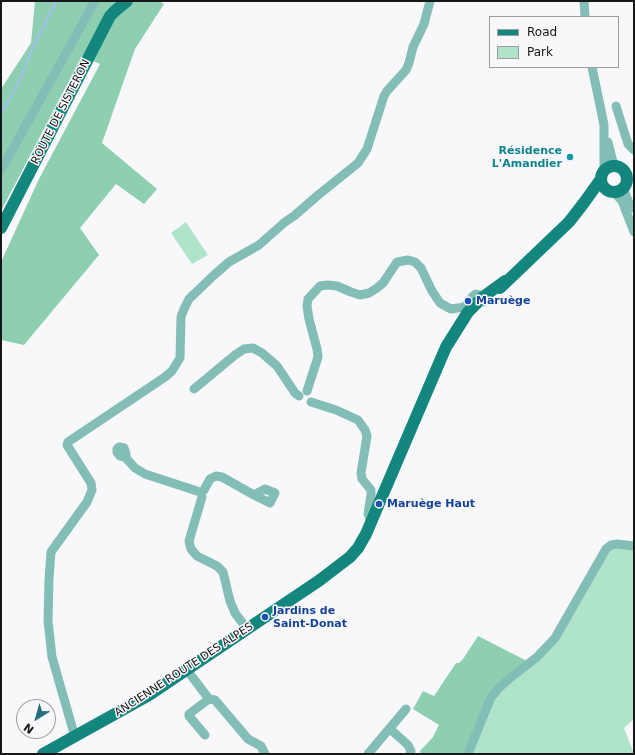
<!DOCTYPE html>
<html>
<head>
<meta charset="utf-8">
<style>
  body { margin:0 }
  #map { position:relative; width:635px; height:755px; overflow:hidden; background:#f8f8fb; font-family:"DejaVu Sans",sans-serif }
  canvas { display:block }
  .frame { position:absolute; inset:0; border:2px solid #171718; pointer-events:none }
  .legend { position:absolute; left:489px; top:16px; width:130px; height:52px; box-sizing:border-box; background:#f8f8fb; border:1px solid #9e9ea0; margin:0; padding:5px 7px; list-style:none; font-size:12px; color:#171718 }
  .legend li { display:flex; align-items:center; gap:8px; height:20px }
  .legend b { width:20px; border:1px solid #9e9ea0 }
  .north { position:absolute; left:16px; top:699px; width:40px; height:40px; box-sizing:border-box; background:#f8f8fb; border:1px solid #9e9ea0; border-radius:50%; rotate:217deg; font-size:11px; font-weight:700; line-height:16px; text-align:center; color:#171718 }
  .north::after { content:''; display:block; margin:auto; width:14px; height:18px; background:#2a6f7e; clip-path:polygon(50% 0,100% 100%,50% 72%,0 100%) }
</style>
</head>
<body>
<div id="map">
<canvas width="635" height="755"></canvas>
<div class="frame"></div>
<ul class="legend">
<li><b style="height:5px;background:#13877d"></b>Road</li>
<li><b style="height:11px;background:#afe3ca"></b>Park</li>
</ul>
<div class="north">N</div>
</div>
<script>
const ctx = document.querySelector('canvas').getContext('2d');
ctx.lineJoin = 'round';
function fillPath(path, color) { ctx.fillStyle = color; ctx.fill(path, 'evenodd'); }
const poly = rows => new Path2D(rows.map(r => 'M' + r).join(''));
function strokePath(path, color, width, dash) { ctx.strokeStyle = color; ctx.lineWidth = width; ctx.lineCap = dash ? 'butt' : 'round'; ctx.setLineDash(dash || []); ctx.stroke(path); }
function label(font, color, halo, rows, align = 'center') {
  ctx.font = font + ' "DejaVu Sans",sans-serif'; ctx.lineWidth = 3; ctx.setLineDash([]); ctx.textBaseline = 'middle'; ctx.strokeStyle = halo; ctx.fillStyle = color; for (const [text, x, y, turn = 0] of rows) {
    ctx.save(); ctx.translate(x, y); ctx.rotate((+turn || 0) * Math.PI / 180); ctx.textAlign = isNaN(turn) ? turn : align; if (halo) ctx.strokeText(text, 0, 0); ctx.fillText(text, 0, 0); ctx.restore();
  }
}
fillPath(poly([
  [186,222,208,255,192,264,171,233],
  [613,547,634,549,634,719,624,728,634,754,472,754,495,699,500,691,534,664]
]), '#afe3ca');
fillPath(poly([
  [35,1,159,1,164,4,135,49,102,143,157,189,144,204,116,184,80,228,99,255,24,345,1,340,1,262,39,179,100,64,82,56,1,211,1,89,31,43],
  [478,636,527,661,510,673,464,754,421,754,420,751,433,737,439,725,413,709,423,691,434,696,456,663,459,663,463,659]
]), '#8ecfb1');
strokePath(poly([
  [1,113,17,86,29,56,56,1]
]), '#9fc0f1', 2);
strokePath(poly([
  [584,1,585,17],
  [592,67,604,125,604,170],
  [616,106,628,144,634,150],
  [608,142,614,166],
  [1,170,95,1],
  [623,188,631,208],
  [614,192,622,201,634,232],
  [467,311,466,305,473,296,476,294,480,295,483,297,484,302],
  [194,389,235,355,244,349,253,348,262,353,277,366,295,393,299,396],
  [307,391,318,357,317,349,309,319,307,306,308,299,320,286,328,285,337,286,351,292,360,295,369,293,377,288,383,283,397,262,408,260,415,262,421,268,432,291,440,303,451,309,465,307],
  [311,402,336,410,358,420,365,430,367,436,361,473,362,479,371,490,371,495,368,514,372,523],
  [125,457,126,454,124,448,119,447,117,449,117,452,120,456,125,457,135,468,145,474,197,491],
  [204,490,210,479,216,476,222,477,254,495,270,503,275,493,265,489,254,495],
  [202,497,189,541,191,549,197,556,217,566,223,572,230,601,235,613,247,629],
  [187,670,209,699,215,700,248,739,261,746,265,754],
  [390,729,408,745,411,751,410,754],
  [205,735,189,716,189,714,209,699],
  [75,737,52,657,48,621,49,579,51,552,87,502,92,490,91,483,67,445,68,442,165,377,172,371,180,358,181,317,184,309,189,299,213,276,229,262,259,245,285,222,294,216,317,196,358,163,367,149,384,96,387,91,406,70,409,63,413,47,424,24,430,1],
  [368,754,406,709],
  [468,754,487,707,492,696,499,688,510,678,537,657,555,638,606,549,611,545,617,544,634,546]
]), '#82beb6', 9);
strokePath(poly([
  '601 179a13 13 0 1 1 26 0a13 13 0 1 1-26 0Z',
  [1,228,110,16,116,10,127,1],
  [500,288,569,222,583,204,601,179],
  [43,754,149,695,320,580,350,557,358,548,366,534,446,347,468,312,483,297,505,281]
]), '#13877d', 12);
for (const [x, y, r, color] of [
  [570,157,4,"#0f9aa8"],
  [468,301,4,"#1a4fb4"],
  [379,504,4,"#1a4fb4"],
  [265,617,4,"#1a4fb4"]
]) { const dot = new Path2D(); dot.arc(x, y, r, 0, 2 * Math.PI); ctx.fillStyle = color; ctx.fill(dot); strokePath(dot, '#f8f8fb', 1.5); }
label('11px', '#171718', '#f8f8fb', [
  ["ROUTE DE SISTERON",61,112,-63],
  ["ANCIENNE ROUTE DES ALPES",184,670,-33]
]);
label('bold 11px', '#0d838f', '#f8f8fb', [
  ["Résidence",562,151],
  ["L'Amandier",562,164]
], 'right');
label('bold 11px', '#164399', '#f8f8fb', [
  ["Maruège",476,301],
  ["Maruège Haut",387,504],
  ["Jardins de",273,611],
  ["Saint-Donat",273,624]
], 'left');
</script>
</body>
</html>
